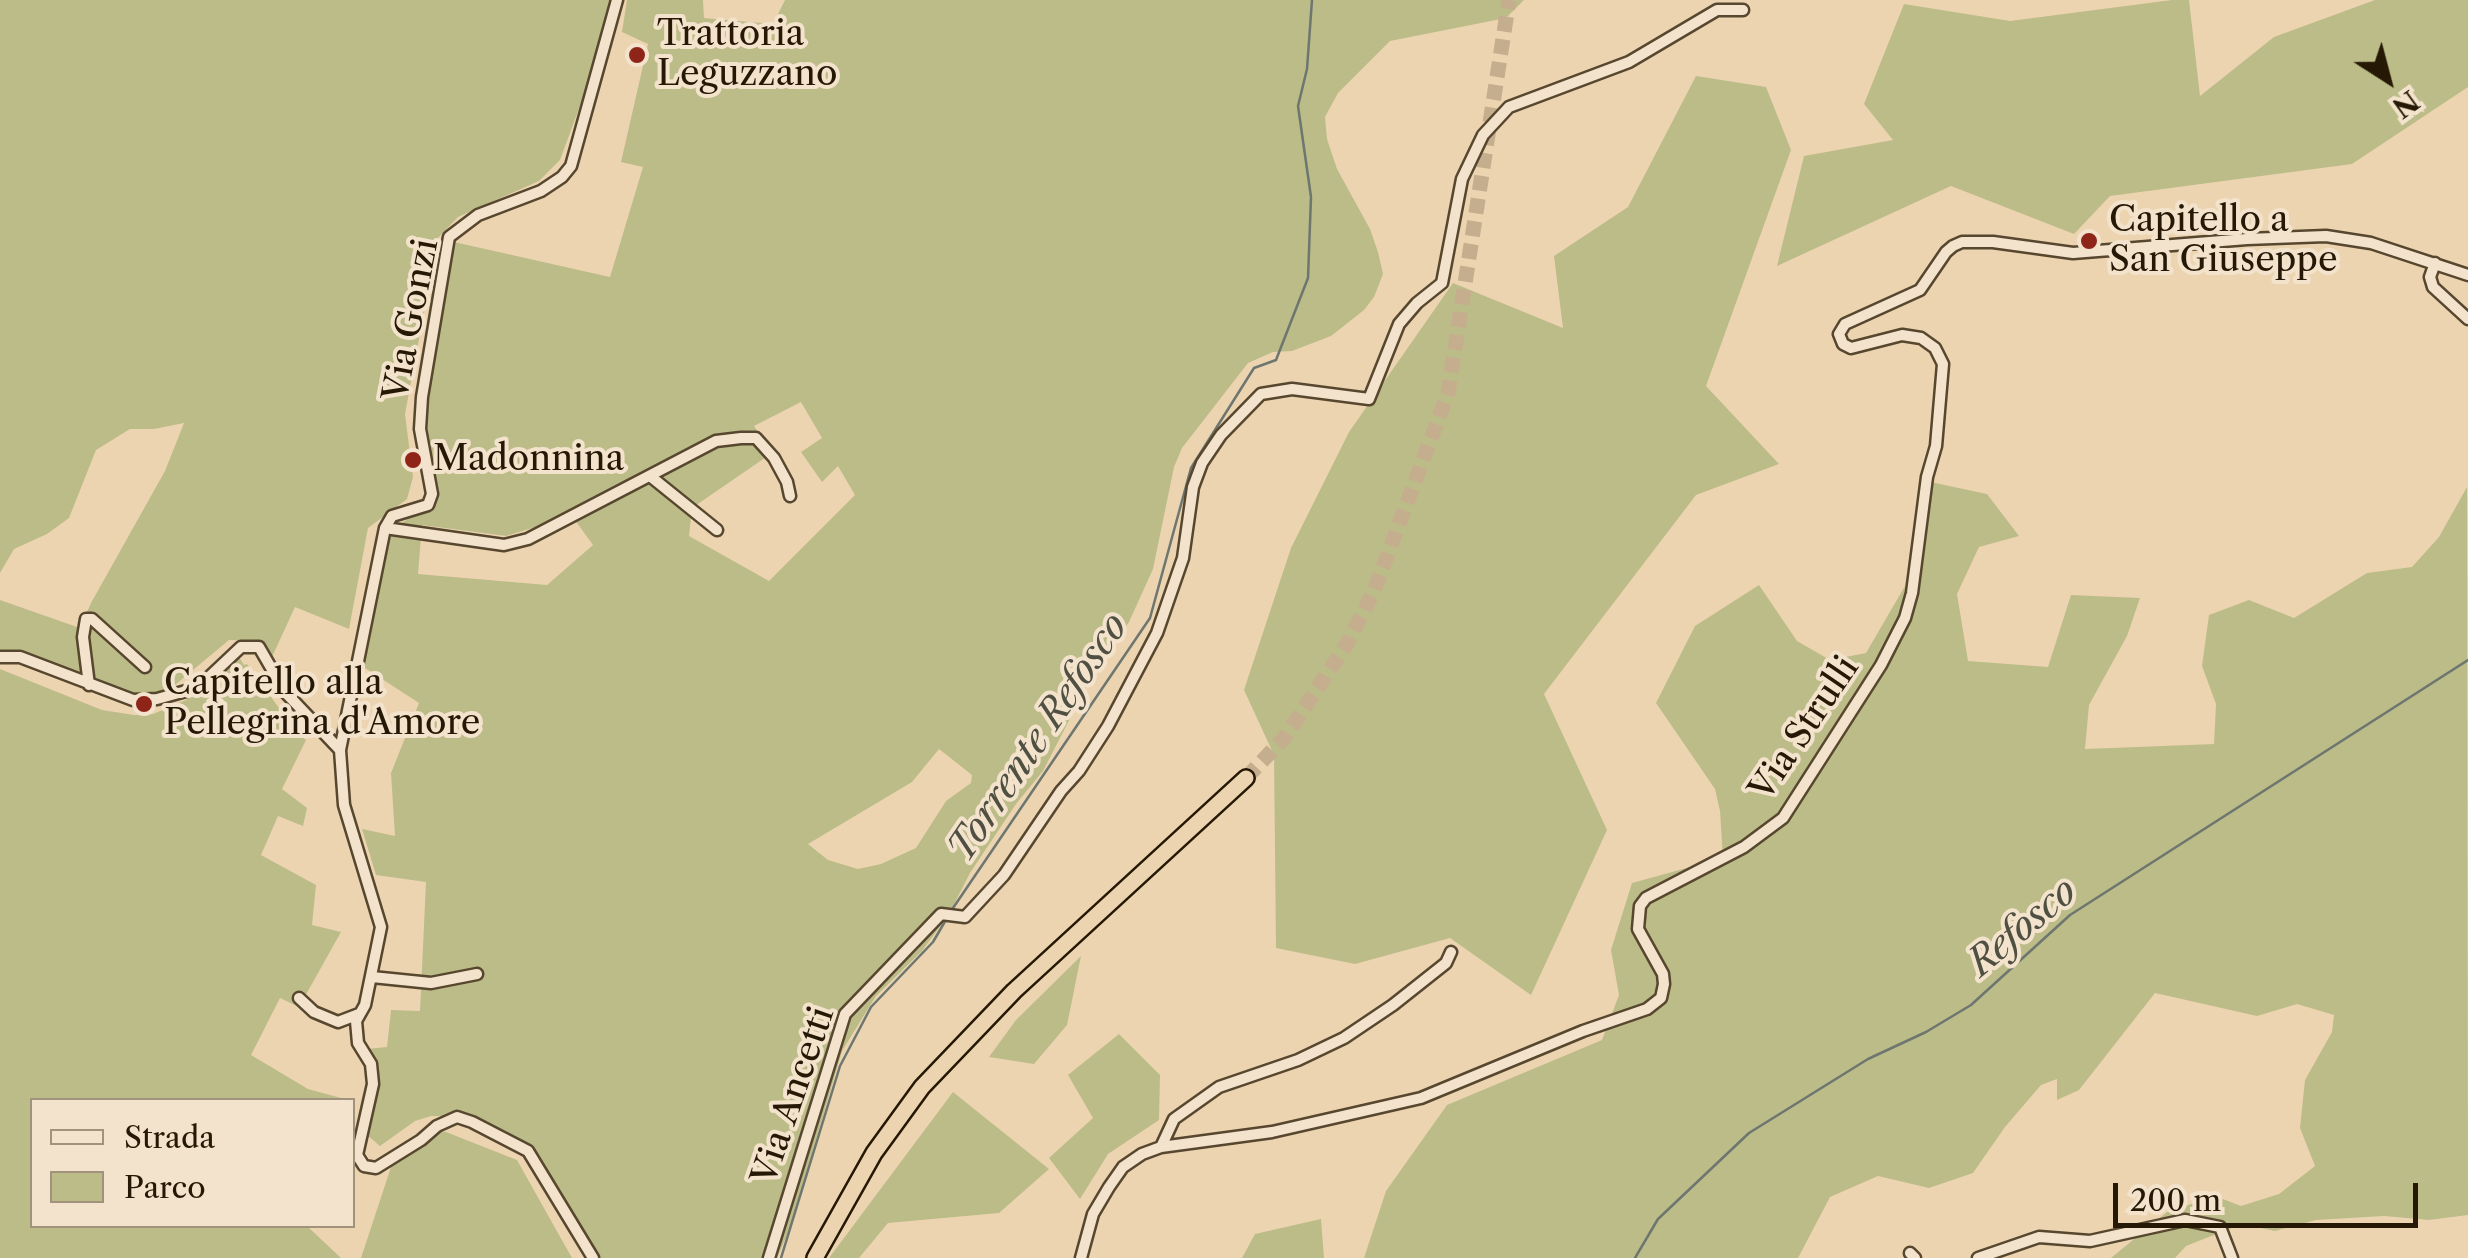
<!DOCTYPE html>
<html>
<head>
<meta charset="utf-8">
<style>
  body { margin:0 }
  #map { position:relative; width:2468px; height:1258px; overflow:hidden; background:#edd4b1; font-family:"Libre Caslon Text",serif }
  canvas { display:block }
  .legend { position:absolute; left:30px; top:1098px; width:325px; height:130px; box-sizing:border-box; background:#f3e3cc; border:2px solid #a1927c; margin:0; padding:12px 18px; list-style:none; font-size:30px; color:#251804 }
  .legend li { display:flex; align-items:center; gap:20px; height:50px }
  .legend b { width:50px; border:2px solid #a1927c }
  .north { position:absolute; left:2338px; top:30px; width:100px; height:100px; -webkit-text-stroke:8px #f3e3cc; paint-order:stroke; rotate:144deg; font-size:28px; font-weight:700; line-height:40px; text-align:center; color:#251804 }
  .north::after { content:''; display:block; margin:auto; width:35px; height:45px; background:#251804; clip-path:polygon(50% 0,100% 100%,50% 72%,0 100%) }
  .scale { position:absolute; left:2113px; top:1183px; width:305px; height:45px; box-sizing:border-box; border:5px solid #251804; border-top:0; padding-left:12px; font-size:30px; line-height:35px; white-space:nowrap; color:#251804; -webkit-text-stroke:8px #f3e3cc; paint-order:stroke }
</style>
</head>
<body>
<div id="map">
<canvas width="2468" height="1258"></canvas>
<ul class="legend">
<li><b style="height:12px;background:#f3e3cc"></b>Strada</li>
<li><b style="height:28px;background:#bcbc89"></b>Parco</li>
</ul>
<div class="north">N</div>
<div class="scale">200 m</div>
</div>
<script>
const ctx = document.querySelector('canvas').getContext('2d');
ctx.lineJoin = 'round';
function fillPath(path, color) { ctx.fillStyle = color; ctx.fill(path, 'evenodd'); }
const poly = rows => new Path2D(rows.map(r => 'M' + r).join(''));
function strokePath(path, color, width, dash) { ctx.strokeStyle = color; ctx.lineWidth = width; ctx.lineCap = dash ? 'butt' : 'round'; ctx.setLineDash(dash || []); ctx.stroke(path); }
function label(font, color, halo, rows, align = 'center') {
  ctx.font = font + ' "Libre Caslon Text",serif'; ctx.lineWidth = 8; ctx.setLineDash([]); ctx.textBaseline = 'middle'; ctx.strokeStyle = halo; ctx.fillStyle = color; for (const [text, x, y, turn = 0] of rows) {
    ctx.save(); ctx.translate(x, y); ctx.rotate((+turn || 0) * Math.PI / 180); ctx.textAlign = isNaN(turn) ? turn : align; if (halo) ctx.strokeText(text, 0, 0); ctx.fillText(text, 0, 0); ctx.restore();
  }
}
fillPath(poly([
  [0,0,611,0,610,25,560,160,539,181,458,217,438,238,405,414,413,477,407,499,368,528,349,629,295,607,272,657,264,645,256,641,229,640,175,685,150,696,133,697,0,651,0,600,80,628,91,603,165,471,184,423,154,429,130,429,96,450,69,518,47,534,14,549,0,573],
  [627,0,703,0,704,18,773,24,785,0,1524,0,1506,18,1390,41,1338,93,1325,117,1327,139,1337,169,1370,229,1378,252,1383,274,1374,297,1364,310,1331,336,1292,351,1273,352,1248,363,1182,448,1174,467,1153,569,1129,622,1094,672,1043,771,1016,804,970,873,949,914,922,951,876,996,842,1051,790,1228,777,1258,591,1258,526,1148,448,1116,431,1116,415,1121,380,1146,366,1134,376,1077,366,1049,387,1047,391,1010,420,1011,426,882,376,875,362,829,395,836,391,773,419,703,362,666,387,532,427,507,434,478,420,412,454,242,610,277,643,167,621,162,648,44,622,32],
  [801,402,822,438,801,452,822,482,838,466,855,495,769,581,689,536,692,508,772,453,754,426],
  [572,516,593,545,547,585,418,574,422,525,506,536],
  [939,749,972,775,971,783,946,801,916,848,881,864,858,869,828,860,808,844,912,782],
  [2172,0,2189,0,2200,96,2274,37,2375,0,2468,0,2468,87,2352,164,2110,196,2074,234,1951,186,1777,266,1804,156,1893,140,1864,104,1904,4,2010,21],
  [1696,76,1766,87,1791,150,1706,386,1779,464,1696,495,1544,694,1607,830,1531,995,1450,938,1355,964,1276,948,1274,755,1244,690,1291,548,1349,432,1453,283,1563,328,1554,256,1628,207],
  [1921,480,1987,494,2019,536,1979,547,1957,594,1968,661,2048,667,2071,595,2140,598,2127,636,2089,705,2085,749,2214,744,2216,704,2202,666,2209,615,2249,600,2294,618,2367,573,2412,567,2439,537,2467,487,2468,1215,2429,1220,2384,1216,2316,1220,2275,1231,2242,1224,2186,1246,2175,1258,2111,1258,2167,1212,2215,1196,2241,1206,2279,1194,2315,1166,2300,1128,2305,1080,2332,1032,2334,1015,2297,1004,2257,1016,2155,993,2079,1090,2057,1100,2057,1079,2041,1085,2005,1127,1973,1173,1929,1188,1878,1176,1830,1197,1798,1258,1364,1258,1386,1191,1447,1105,1602,1040,1619,995,1611,950,1632,883,1723,858,1720,811,1715,789,1656,703,1695,626,1759,585,1797,641,1830,660,1866,653,1905,586],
  [235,657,239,657,244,665,247,664,298,734,306,740,282,789,307,808,303,826,278,816,261,855,316,885,312,925,341,932,299,1007,280,998,251,1055,308,1089,352,1101,32,1100,32,1226,307,1226,341,1258,0,1258,0,669,102,710,134,715,153,714,186,700],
  [1081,956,1067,1025,1034,1064,989,1057,1016,1020],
  [1119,1034,1160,1075,1159,1120,1108,1154,1080,1199,1049,1158,1093,1118,1068,1075],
  [953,1092,1049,1169,999,1213,888,1223,859,1258,829,1258],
  [433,1131,446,1132,517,1160,572,1258,361,1258,396,1152,409,1142],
  [1321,1219,1324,1258,1242,1258,1255,1234]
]), '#bcbc89');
strokePath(poly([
  [951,911,1150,618,1191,468,1254,368,1276,360,1308,278,1311,197,1298,106,1307,69,1312,0],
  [781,1258,840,1066,871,1007,933,942,947,918],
  [1635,1258,1658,1219,1749,1133,1868,1059,1926,1032,1971,1005,2070,915,2468,660]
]), '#6d766f', 2.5);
strokePath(poly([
  [1246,778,1285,737,1347,644,1374,591,1448,393,1509,0]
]), '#c5ae8e', 15, [15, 8]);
const minor = poly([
  [2435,263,2430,277,2433,287,2468,319],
  [650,476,717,530],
  [385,528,504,545,528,539,716,441,741,438,756,438,774,458,787,482,790,496],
  [0,657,20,657,133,700,157,699,186,691,206,680,241,647,259,647,285,692,340,750],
  [89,685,83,637,86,619,92,619,145,667],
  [372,977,431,983,477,974],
  [299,998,314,1012,338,1022,359,1014],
  [1161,1147,1174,1119,1219,1087,1298,1060,1344,1038,1393,1005,1446,963,1451,952],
  [1910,1253,1915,1258],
  [593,1258,528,1151,472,1122,457,1117,437,1126,421,1140,376,1168,364,1166,357,1155,373,1084,371,1064,358,1043,356,1021,365,1005,381,927,344,805,340,750,385,528,392,516,428,505,432,494,420,429,422,397,449,237,478,215,541,191,562,177,571,166,617,0],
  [769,1258,845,1014,941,914,965,917,1004,875,1061,791,1079,771,1108,726,1157,633,1183,558,1193,487,1202,463,1221,435,1261,394,1292,389,1369,399,1399,324,1417,303,1442,283,1462,179,1483,135,1509,107,1629,62,1717,10,1743,10],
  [1081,1258,1093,1214,1109,1187,1123,1167,1142,1154,1161,1147,1272,1132,1421,1098,1583,1031,1647,1009,1661,998,1664,984,1663,974,1638,929,1640,906,1646,898,1744,847,1783,818,1881,665,1905,618,1912,593,1927,477,1936,446,1943,364,1935,348,1921,338,1902,335,1851,348,1843,344,1839,334,1845,324,1920,290,1946,252,1953,246,1962,242,1993,242,2073,253,2247,239,2326,236,2371,243,2468,275],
  [1978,1258,2039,1237,2090,1241,2185,1220,2220,1227,2232,1258]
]);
const highway = poly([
  [815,1258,874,1153,922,1087,1014,991,1246,778]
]);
strokePath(minor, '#57472f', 15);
strokePath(highway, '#251804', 20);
strokePath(minor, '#f3e3cc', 10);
strokePath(highway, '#edd4b1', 15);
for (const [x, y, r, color] of [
  [637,55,10,"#8f2418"],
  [2089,241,10,"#8f2418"],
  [413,460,10,"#8f2418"],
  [144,704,10,"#8f2418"]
]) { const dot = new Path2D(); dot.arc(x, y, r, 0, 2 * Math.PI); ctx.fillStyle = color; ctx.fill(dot); strokePath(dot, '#f3e3cc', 4); }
label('35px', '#251804', '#f3e3cc', [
  ["Trattoria",657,35],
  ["Leguzzano",657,75],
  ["Capitello a",2109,221],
  ["San Giuseppe",2109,261],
  ["Madonnina",433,460],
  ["Capitello alla",164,684],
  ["Pellegrina d'Amore",164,724]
], 'left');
label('35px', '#251804', '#f3e3cc', [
  ["Via Gonzi",412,320,-79],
  ["Via Strulli",1805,729,-56],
  ["Via Ancetti",794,1096,-71]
]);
label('italic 38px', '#4f4f42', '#f3e3cc', [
  ["Torrente Refosco",1039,738,-56],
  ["Refosco",2023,928,-40]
]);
</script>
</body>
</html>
